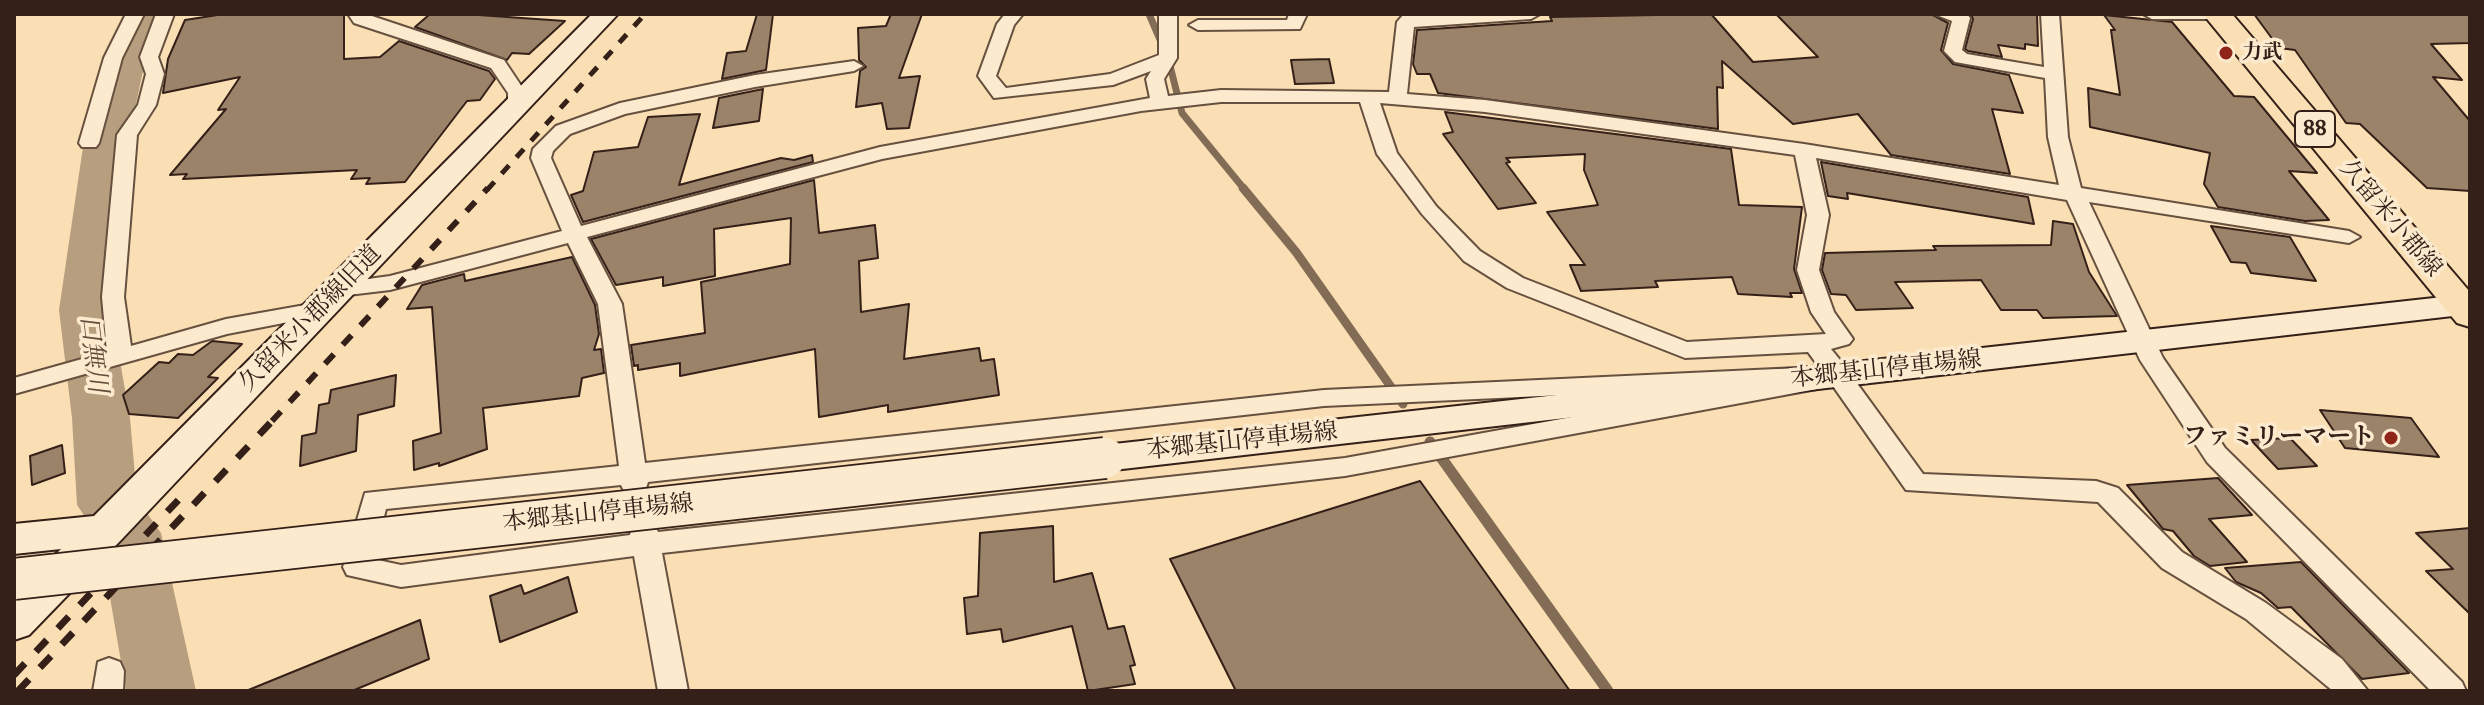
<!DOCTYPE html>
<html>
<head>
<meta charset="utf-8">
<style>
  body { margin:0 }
  #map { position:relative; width:2484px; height:705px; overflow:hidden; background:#fbdfb4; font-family:"IM FELL Great Primer",serif }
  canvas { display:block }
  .frame { position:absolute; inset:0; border:16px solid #342018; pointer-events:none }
</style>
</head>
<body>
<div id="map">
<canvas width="2484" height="705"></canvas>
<div class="frame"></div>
</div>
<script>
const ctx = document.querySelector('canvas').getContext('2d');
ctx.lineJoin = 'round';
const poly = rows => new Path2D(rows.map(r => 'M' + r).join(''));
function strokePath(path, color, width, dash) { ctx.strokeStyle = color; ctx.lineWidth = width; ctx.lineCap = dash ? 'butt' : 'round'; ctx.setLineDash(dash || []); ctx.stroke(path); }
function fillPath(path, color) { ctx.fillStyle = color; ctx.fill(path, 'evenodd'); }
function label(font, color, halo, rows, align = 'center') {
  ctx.font = font + ' "IM FELL Great Primer","Noto Serif JP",serif'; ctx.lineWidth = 7; ctx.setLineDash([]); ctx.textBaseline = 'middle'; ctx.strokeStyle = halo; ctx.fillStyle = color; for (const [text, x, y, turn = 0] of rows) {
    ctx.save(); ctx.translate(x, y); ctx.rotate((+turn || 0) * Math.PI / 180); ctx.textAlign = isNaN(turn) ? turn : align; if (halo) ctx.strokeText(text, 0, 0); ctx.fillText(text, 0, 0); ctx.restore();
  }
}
strokePath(poly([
  [1149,14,1168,58,1182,113,1245,190]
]), '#836c56', 7);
strokePath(poly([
  [1243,188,1296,252,1403,404]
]), '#836c56', 9);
strokePath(poly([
  [1430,442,1608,691]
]), '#836c56', 11);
fillPath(poly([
  [128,14,166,14,144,66,127,147,111,310,130,418,137,499,161,533,196,691,126,691,100,539,77,505,72,418,59,310,83,147,104,66,128,14]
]), '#b79e7f');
const building = poly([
  [224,14,344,14,344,59,380,57,399,41,489,71,495,79,480,100,467,101,405,182,366,184,370,178,351,179,357,170,183,179,187,174,170,175,226,109,218,110,240,77,163,93,168,59,185,20,224,14],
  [430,14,464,14,565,21,529,54,512,53,507,60,415,27,430,14],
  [757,14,773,14,766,70,722,79,727,53,746,51,757,14],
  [891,14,922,14,899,78,920,76,909,128,887,129,882,103,856,107,860,71,866,67,859,60,858,28,886,26,891,14],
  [1711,14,1753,62,1818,57,1776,14,1931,14,1948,23,1941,50,1953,64,2009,75,2023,113,1992,109,2010,174,1891,155,1858,114,1793,124,1722,61,1723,88,1717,87,1718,129,1438,93,1430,74,1417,74,1413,64,1417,30,1552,21,1550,17,1711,14],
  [1971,14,2037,14,2038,46,2025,44,2025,49,1998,45,2002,57,1968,51,1965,49,1973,19,1971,14],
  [2254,14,2470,14,2470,43,2431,44,2462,80,2433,77,2470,121,2470,191,2427,188,2360,124,2346,123,2295,50,2279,48,2254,14],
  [2104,15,2172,22,2234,96,2254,97,2317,173,2289,171,2329,220,2305,221,2218,207,2204,184,2210,153,2090,127,2088,88,2120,95,2111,30,2115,30,2104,15],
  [1329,59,1334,83,1295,84,1291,60,1329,59],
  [763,89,759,121,713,128,719,98,763,89],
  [1445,112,1731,149,1739,205,1802,207,1794,269,1802,293,1790,293,1792,297,1738,294,1732,277,1655,281,1658,287,1581,291,1570,265,1585,265,1547,212,1598,205,1584,170,1585,154,1506,158,1510,162,1506,163,1536,203,1498,209,1443,134,1453,132,1445,112],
  [700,114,679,185,781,158,794,160,812,155,813,162,583,222,571,195,583,191,594,152,638,147,648,117,700,114],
  [1821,162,2028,197,2034,224,1847,193,1848,199,1828,196,1821,162],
  [814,180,819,233,875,225,878,258,859,261,861,312,909,304,904,359,979,348,981,361,994,359,999,395,888,412,888,405,819,417,815,349,680,376,680,363,638,370,638,365,634,366,631,345,705,333,701,282,790,264,791,218,714,229,715,276,663,286,663,277,616,285,591,239,814,180],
  [2053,221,2073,224,2089,272,2117,316,2043,318,2037,310,2001,310,1981,280,1895,282,1913,308,1856,310,1846,295,1831,294,1822,270,1825,253,1936,250,1933,246,2051,245,2053,221],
  [2211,226,2290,237,2316,281,2251,273,2246,263,2231,262,2211,226],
  [572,257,595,305,599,334,594,350,601,349,604,373,582,378,579,396,483,408,487,449,439,466,439,463,414,470,413,441,441,433,432,307,407,309,422,285,464,274,465,281,572,257],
  [212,341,242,344,208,377,218,378,178,418,129,414,123,395,159,362,169,363,178,354,193,355,212,341],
  [396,375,394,406,358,415,356,451,300,466,302,436,316,433,319,405,329,403,331,390,396,375],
  [2320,410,2411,418,2439,457,2345,448,2320,410],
  [2290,438,2317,466,2278,469,2251,440,2290,438],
  [62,445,65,473,32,485,30,456,62,445],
  [2218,478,2252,515,2209,519,2247,562,2210,566,2194,556,2173,531,2163,529,2127,485,2218,478],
  [1420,481,1570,691,1236,691,1170,559,1420,481],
  [1053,526,1054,582,1092,573,1108,629,1124,626,1135,665,1130,666,1135,684,1088,691,1072,626,1003,642,1001,629,967,634,964,598,978,596,980,533,1053,526],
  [2470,528,2470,614,2426,571,2453,569,2416,533,2470,528],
  [2301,562,2409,673,2362,679,2291,607,2278,608,2261,593,2236,582,2225,568,2301,562],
  [568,577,577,612,500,642,490,596,521,585,524,594,568,577],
  [420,620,429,659,352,691,246,691,420,620]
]);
fillPath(building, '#9b8369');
strokePath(building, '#342018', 2);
const street = poly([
  [126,14,144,14,122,58,99,143,96,147,82,147,79,143,104,58,126,14],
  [156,14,174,14,158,57,164,74,156,105,137,135,124,297,131,346,226,319,322,302,334,309,330,314,227,334,14,394,14,378,107,352,102,297,117,135,138,105,146,74,140,57,156,14],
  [348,14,366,14,504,60,526,93,524,106,515,112,508,110,508,93,491,68,354,23,348,14],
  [1005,14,1023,14,1014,25,996,76,1006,88,1110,74,1159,55,1159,14,1177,14,1177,58,1164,79,1168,96,1221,90,1389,92,1397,22,1404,14,1540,14,1531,19,1414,27,1407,94,1485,100,1804,144,2059,185,2048,137,2045,78,1955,62,1944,51,1952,21,1934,14,1967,14,1970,18,1962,50,1967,54,2044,67,2041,14,2059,14,2068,137,2081,188,2349,231,2360,237,2349,243,2089,202,2163,358,2225,448,2462,682,2466,691,2431,691,2207,462,2140,360,2067,200,1816,158,1829,215,1819,270,1834,312,1853,339,1849,344,1831,349,1845,366,1870,367,1873,373,1870,379,1856,382,1923,474,2096,481,2118,488,2182,552,2266,603,2342,659,2368,691,2333,691,2246,619,2162,568,2098,502,1906,490,1833,386,1345,476,662,553,688,691,658,691,634,556,401,587,347,575,343,567,365,493,619,466,598,304,568,243,390,290,340,296,332,294,329,289,332,284,390,276,562,231,531,158,533,149,556,126,620,103,755,75,854,61,863,66,854,71,755,87,625,114,570,134,553,151,551,158,581,226,880,147,1150,98,1146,79,1151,71,1113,85,994,98,978,76,997,24,1005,14],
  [1221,102,1360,102,1377,154,1422,214,1464,261,1507,288,1685,358,1808,352,1819,367,1324,390,645,463,622,304,587,237,882,159,1141,111,1221,102],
  [1380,103,1485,112,1795,155,1807,215,1797,270,1811,312,1826,334,1687,342,1523,278,1480,251,1436,206,1397,153,1380,103],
  [1738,387,1345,458,658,532,653,521,643,518,633,521,630,535,401,565,373,559,386,509,621,485,626,495,635,498,644,495,648,482,1324,406,1738,387],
  [1289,14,1307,14,1300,29,1198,30,1189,25,1198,20,1287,20,1289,14],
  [2143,14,2226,14,2217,19,2152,19,2143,14],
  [109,658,120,662,124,671,123,691,93,691,98,662,109,658]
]);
const secondary = poly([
  [592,14,618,14,122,539,29,635,14,640,14,596,61,549,14,554,14,524,94,516,592,14],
  [2470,294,2470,314,1105,471,1092,467,1086,458,1092,449,1105,445,2470,294]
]);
const primary = poly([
  [2203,14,2232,14,2470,292,2470,327,2457,323,2203,14]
]);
strokePath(street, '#66503f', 4);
strokePath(secondary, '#342018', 4);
strokePath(primary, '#342018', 4);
fillPath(street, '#fceace');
fillPath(secondary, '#fceace');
fillPath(primary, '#fbdfb4');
strokePath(poly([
  [487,190,645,14]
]), '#342018', 5, [11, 11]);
strokePath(poly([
  [272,421,488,188]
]), '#342018', 6, [13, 13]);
strokePath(poly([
  [14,675,184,494],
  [18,691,274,419]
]), '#342018', 7, [16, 16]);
const secondaryBridge = poly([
  [14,579,1105,458]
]);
strokePath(secondaryBridge, '#342018', 44, []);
strokePath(secondaryBridge, '#fceace', 40);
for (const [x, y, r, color] of [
  [2226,53,8,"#8f2418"],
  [2391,438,8,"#8f2418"]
]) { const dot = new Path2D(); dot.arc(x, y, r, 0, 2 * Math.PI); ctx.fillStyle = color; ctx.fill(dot); strokePath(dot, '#fceace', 3); }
label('bold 20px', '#342018', '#fceace', [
  ["力武",2242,53]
], 'left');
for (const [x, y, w] of [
  [2315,129,40]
]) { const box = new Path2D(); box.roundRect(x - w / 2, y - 18, w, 36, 6); ctx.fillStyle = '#fceace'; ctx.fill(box); strokePath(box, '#342018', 2); }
label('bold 22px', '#342018', null, [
  ["88",2315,129]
]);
label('24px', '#342018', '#fceace', [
  ["久留米小郡線",2390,219,50],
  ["久留米小郡線旧道",311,319,-46],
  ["本郷基山停車場線",1886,370,-6],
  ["本郷基山停車場線",1242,442,-6],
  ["本郷基山停車場線",598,514,-6]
]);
label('bold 24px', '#342018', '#fceace', [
  ["ファミリーマート",2375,438]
], 'right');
label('italic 26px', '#624c3c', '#fceace', [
  ["口無川",92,354,83]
]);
</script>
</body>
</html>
